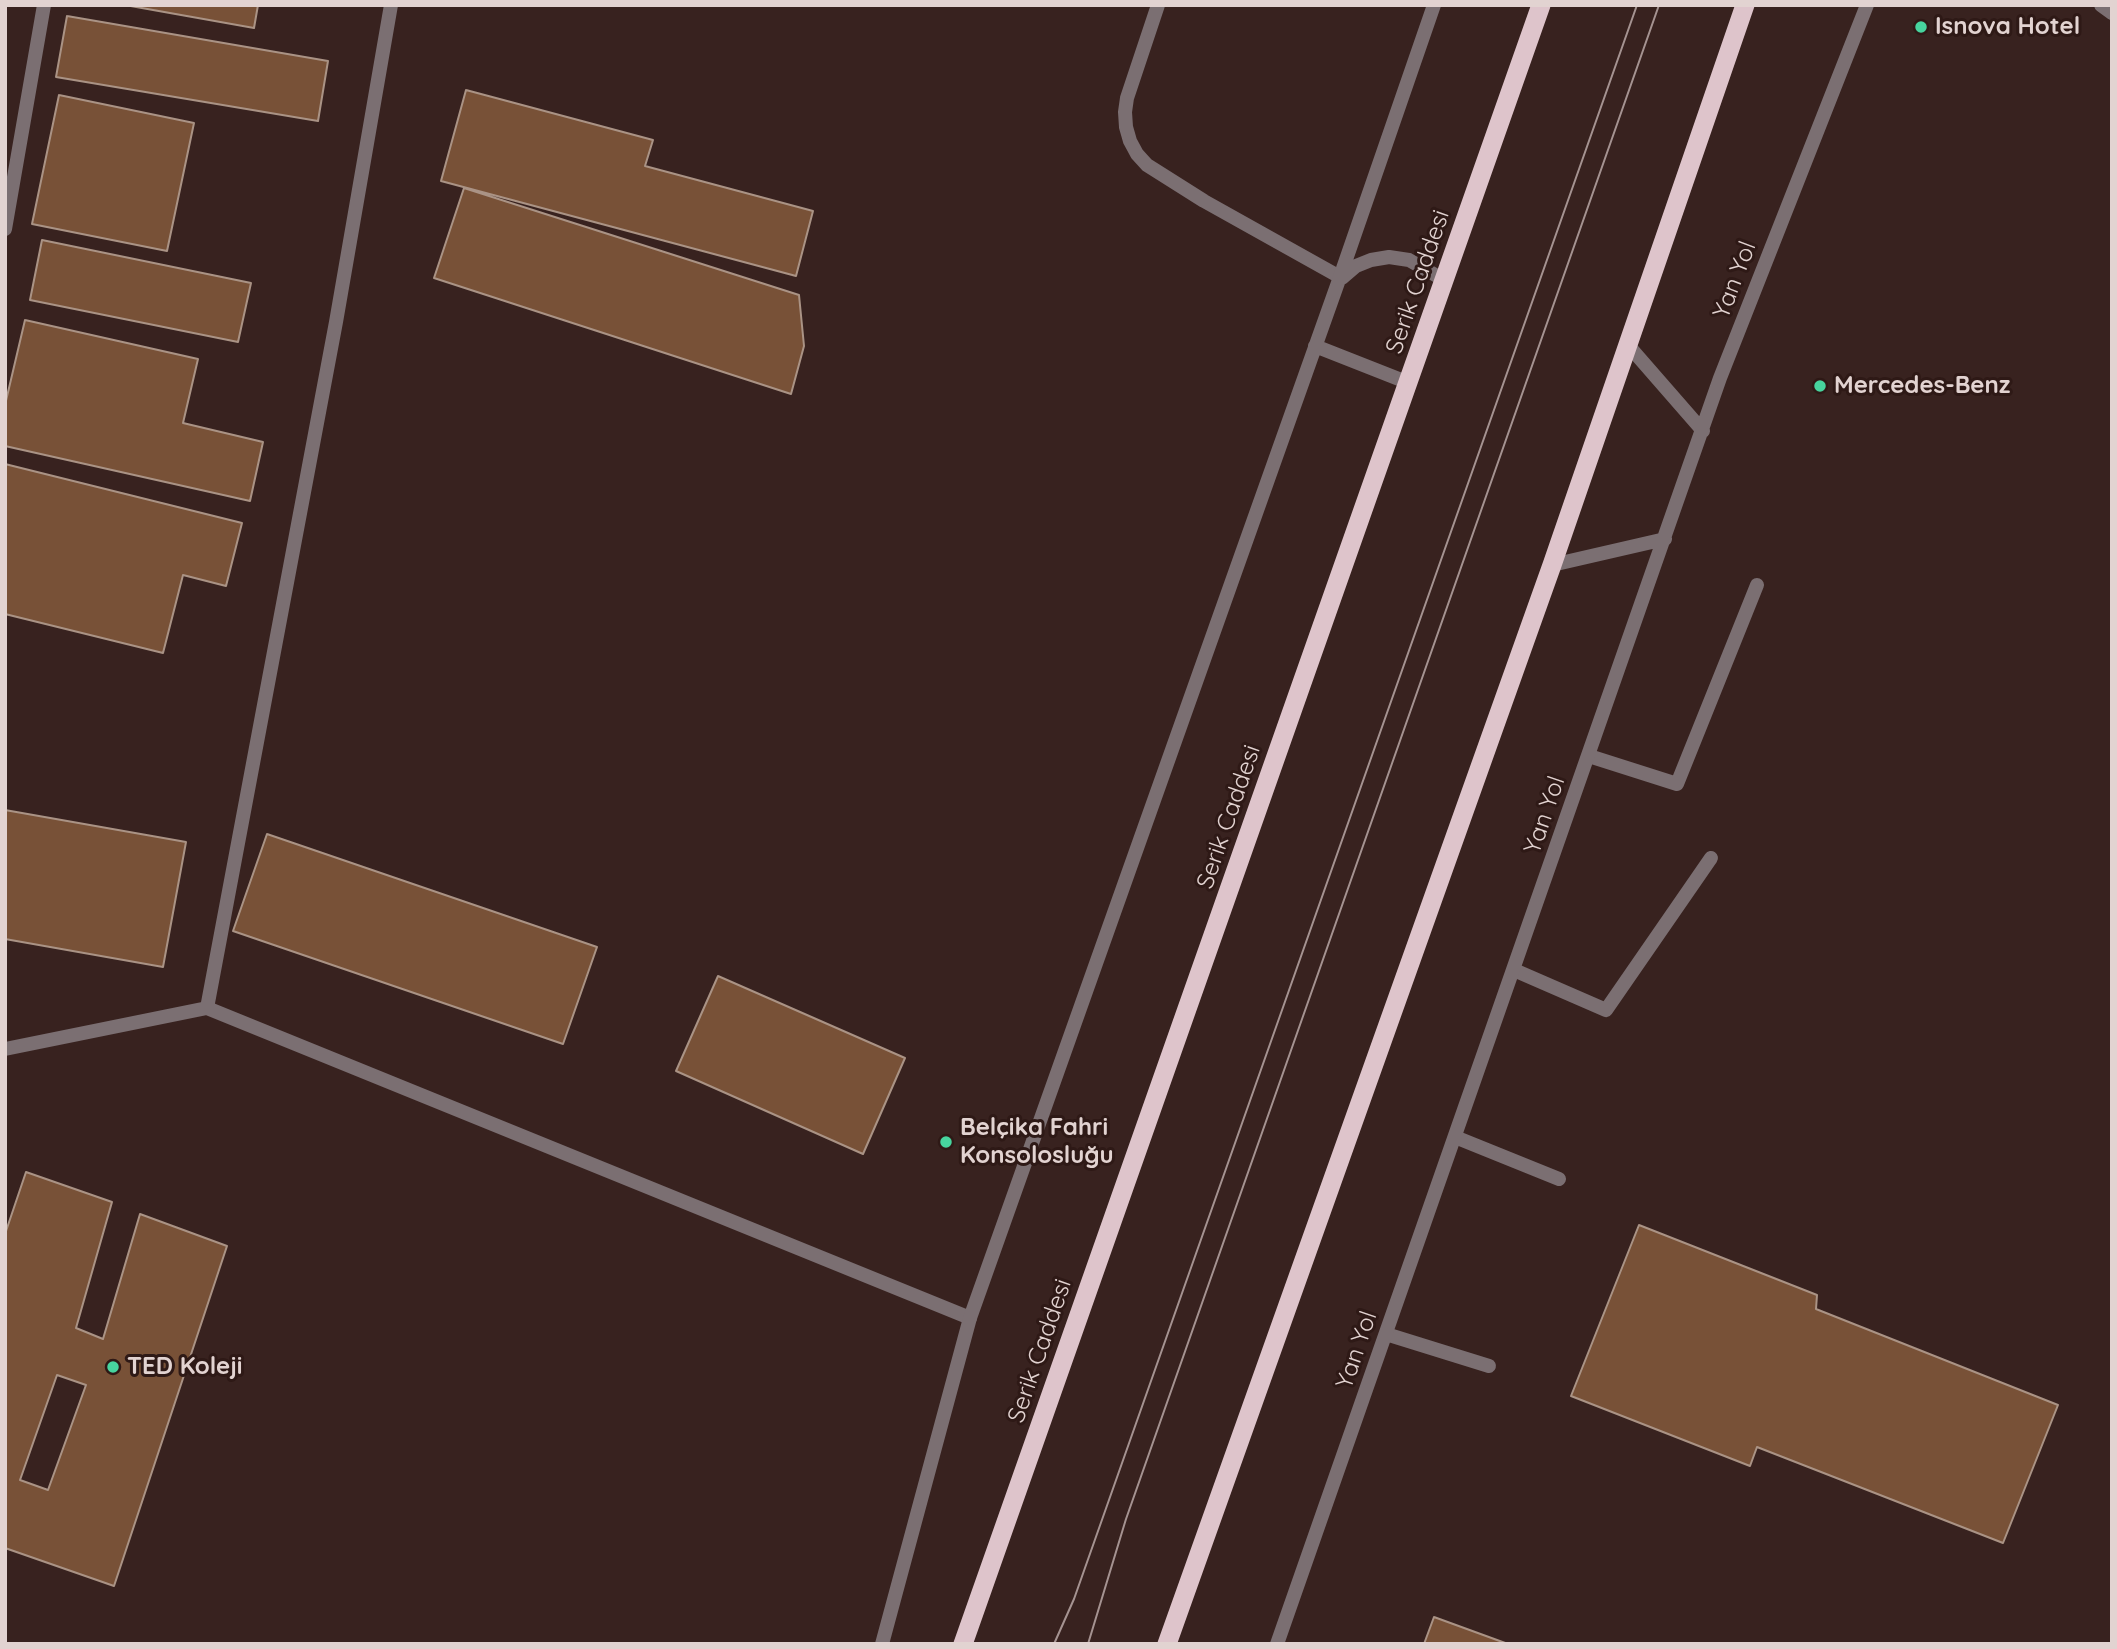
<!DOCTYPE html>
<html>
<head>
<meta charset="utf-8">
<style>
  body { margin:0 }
  #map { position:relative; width:2117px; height:1649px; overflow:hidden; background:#38221f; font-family:Quicksand,sans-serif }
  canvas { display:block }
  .frame { position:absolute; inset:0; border:7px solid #e2d3d1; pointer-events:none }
</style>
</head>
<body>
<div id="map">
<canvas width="2117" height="1649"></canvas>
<div class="frame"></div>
</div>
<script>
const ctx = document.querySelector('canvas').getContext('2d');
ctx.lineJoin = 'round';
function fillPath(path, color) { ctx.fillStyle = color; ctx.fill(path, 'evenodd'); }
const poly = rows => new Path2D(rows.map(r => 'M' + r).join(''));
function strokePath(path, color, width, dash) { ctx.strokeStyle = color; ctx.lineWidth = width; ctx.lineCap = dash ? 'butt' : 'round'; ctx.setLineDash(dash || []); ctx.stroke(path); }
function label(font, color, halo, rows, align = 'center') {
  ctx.font = font + ' Quicksand,sans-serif'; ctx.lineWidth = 6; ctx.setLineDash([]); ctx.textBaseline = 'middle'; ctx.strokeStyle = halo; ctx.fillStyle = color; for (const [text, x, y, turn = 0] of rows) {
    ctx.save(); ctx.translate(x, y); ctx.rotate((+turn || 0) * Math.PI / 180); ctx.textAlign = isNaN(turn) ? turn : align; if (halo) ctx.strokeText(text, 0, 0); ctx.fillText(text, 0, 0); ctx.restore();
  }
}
const building = poly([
  [125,5,258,5,254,28,125,5],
  [67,16,328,61,318,121,56,77,67,16],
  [466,90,653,140,645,166,813,211,796,276,441,181,466,90],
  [59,95,194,123,167,251,32,224,59,95],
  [464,188,799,295,804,346,791,394,434,278,464,188],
  [42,240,251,283,238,342,30,300,42,240],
  [25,320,198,359,183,423,263,442,250,501,5,446,5,405,25,320],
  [5,464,242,523,226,586,183,575,163,653,5,614,5,464],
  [5,810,186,842,163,967,5,939,5,810],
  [267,834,597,947,563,1044,233,931,267,834],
  [718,976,905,1058,863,1154,676,1071,718,976],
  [26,1172,112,1202,76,1328,103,1339,140,1214,227,1246,114,1586,5,1548,5,1234,26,1172],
  [57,1375,86,1385,48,1490,20,1480,57,1375],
  [1639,1225,1817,1295,1816,1309,2058,1405,2003,1543,1757,1447,1750,1466,1571,1396,1639,1225],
  [1434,1617,1508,1644,1424,1644,1434,1617]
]);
fillPath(building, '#785137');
strokePath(building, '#aa9385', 2);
strokePath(poly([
  [1589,756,1677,784,1757,585],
  [1514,970,1606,1010,1711,858],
  [1455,1137,1559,1179],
  [1386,1334,1489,1366]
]), '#7b6f72', 14);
strokePath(poly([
  [1158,5,1127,98,1125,112,1126,127,1130,141,1137,154,1147,165,1204,201,1340,277],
  [2101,5,2112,13],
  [5,229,44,5],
  [207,1008,336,322,391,5],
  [5,1049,207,1008,970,1318]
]), '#7b6f72', 14);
strokePath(poly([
  [1340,277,1342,278,1356,266,1371,260,1389,257,1409,260,1444,280],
  [1628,345,1703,431],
  [1315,346,1409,383],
  [1552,565,1665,539],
  [882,1644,970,1318,1340,277,1434,5],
  [1277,1644,1720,378,1867,5]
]), '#7b6f72', 14);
strokePath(poly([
  [963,1644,1541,5],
  [1167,1644,1552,565,1745,5]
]), '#dec4cb', 19);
strokePath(poly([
  [1054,1644,1074,1599,1637,5],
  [1088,1644,1126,1519,1659,5]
]), '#a59391', 2);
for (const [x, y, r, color] of [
  [1921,27,7,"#47d49e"],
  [1820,386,7,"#47d49e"],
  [946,1142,7,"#47d49e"],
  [113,1367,7,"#47d49e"]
]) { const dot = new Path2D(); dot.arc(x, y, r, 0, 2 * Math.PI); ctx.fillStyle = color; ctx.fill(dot); strokePath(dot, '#2e1916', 2.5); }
label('bold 24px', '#e2d3d1', '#2e1916', [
  ["Isnova Hotel",1935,27],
  ["Mercedes-Benz",1834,386],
  ["Belçika Fahri",960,1128],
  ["Konsolosluğu",960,1156],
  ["TED Koleji",127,1367]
], 'left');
label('24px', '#e2d3d1', '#2e1916', [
  ["Yan Yol",1735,280,-69],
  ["Serik Caddesi",1418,282,-71],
  ["Yan Yol",1545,815,-71],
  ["Serik Caddesi",1229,817,-71],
  ["Yan Yol",1357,1350,-71],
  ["Serik Caddesi",1040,1351,-71]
]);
</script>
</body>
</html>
